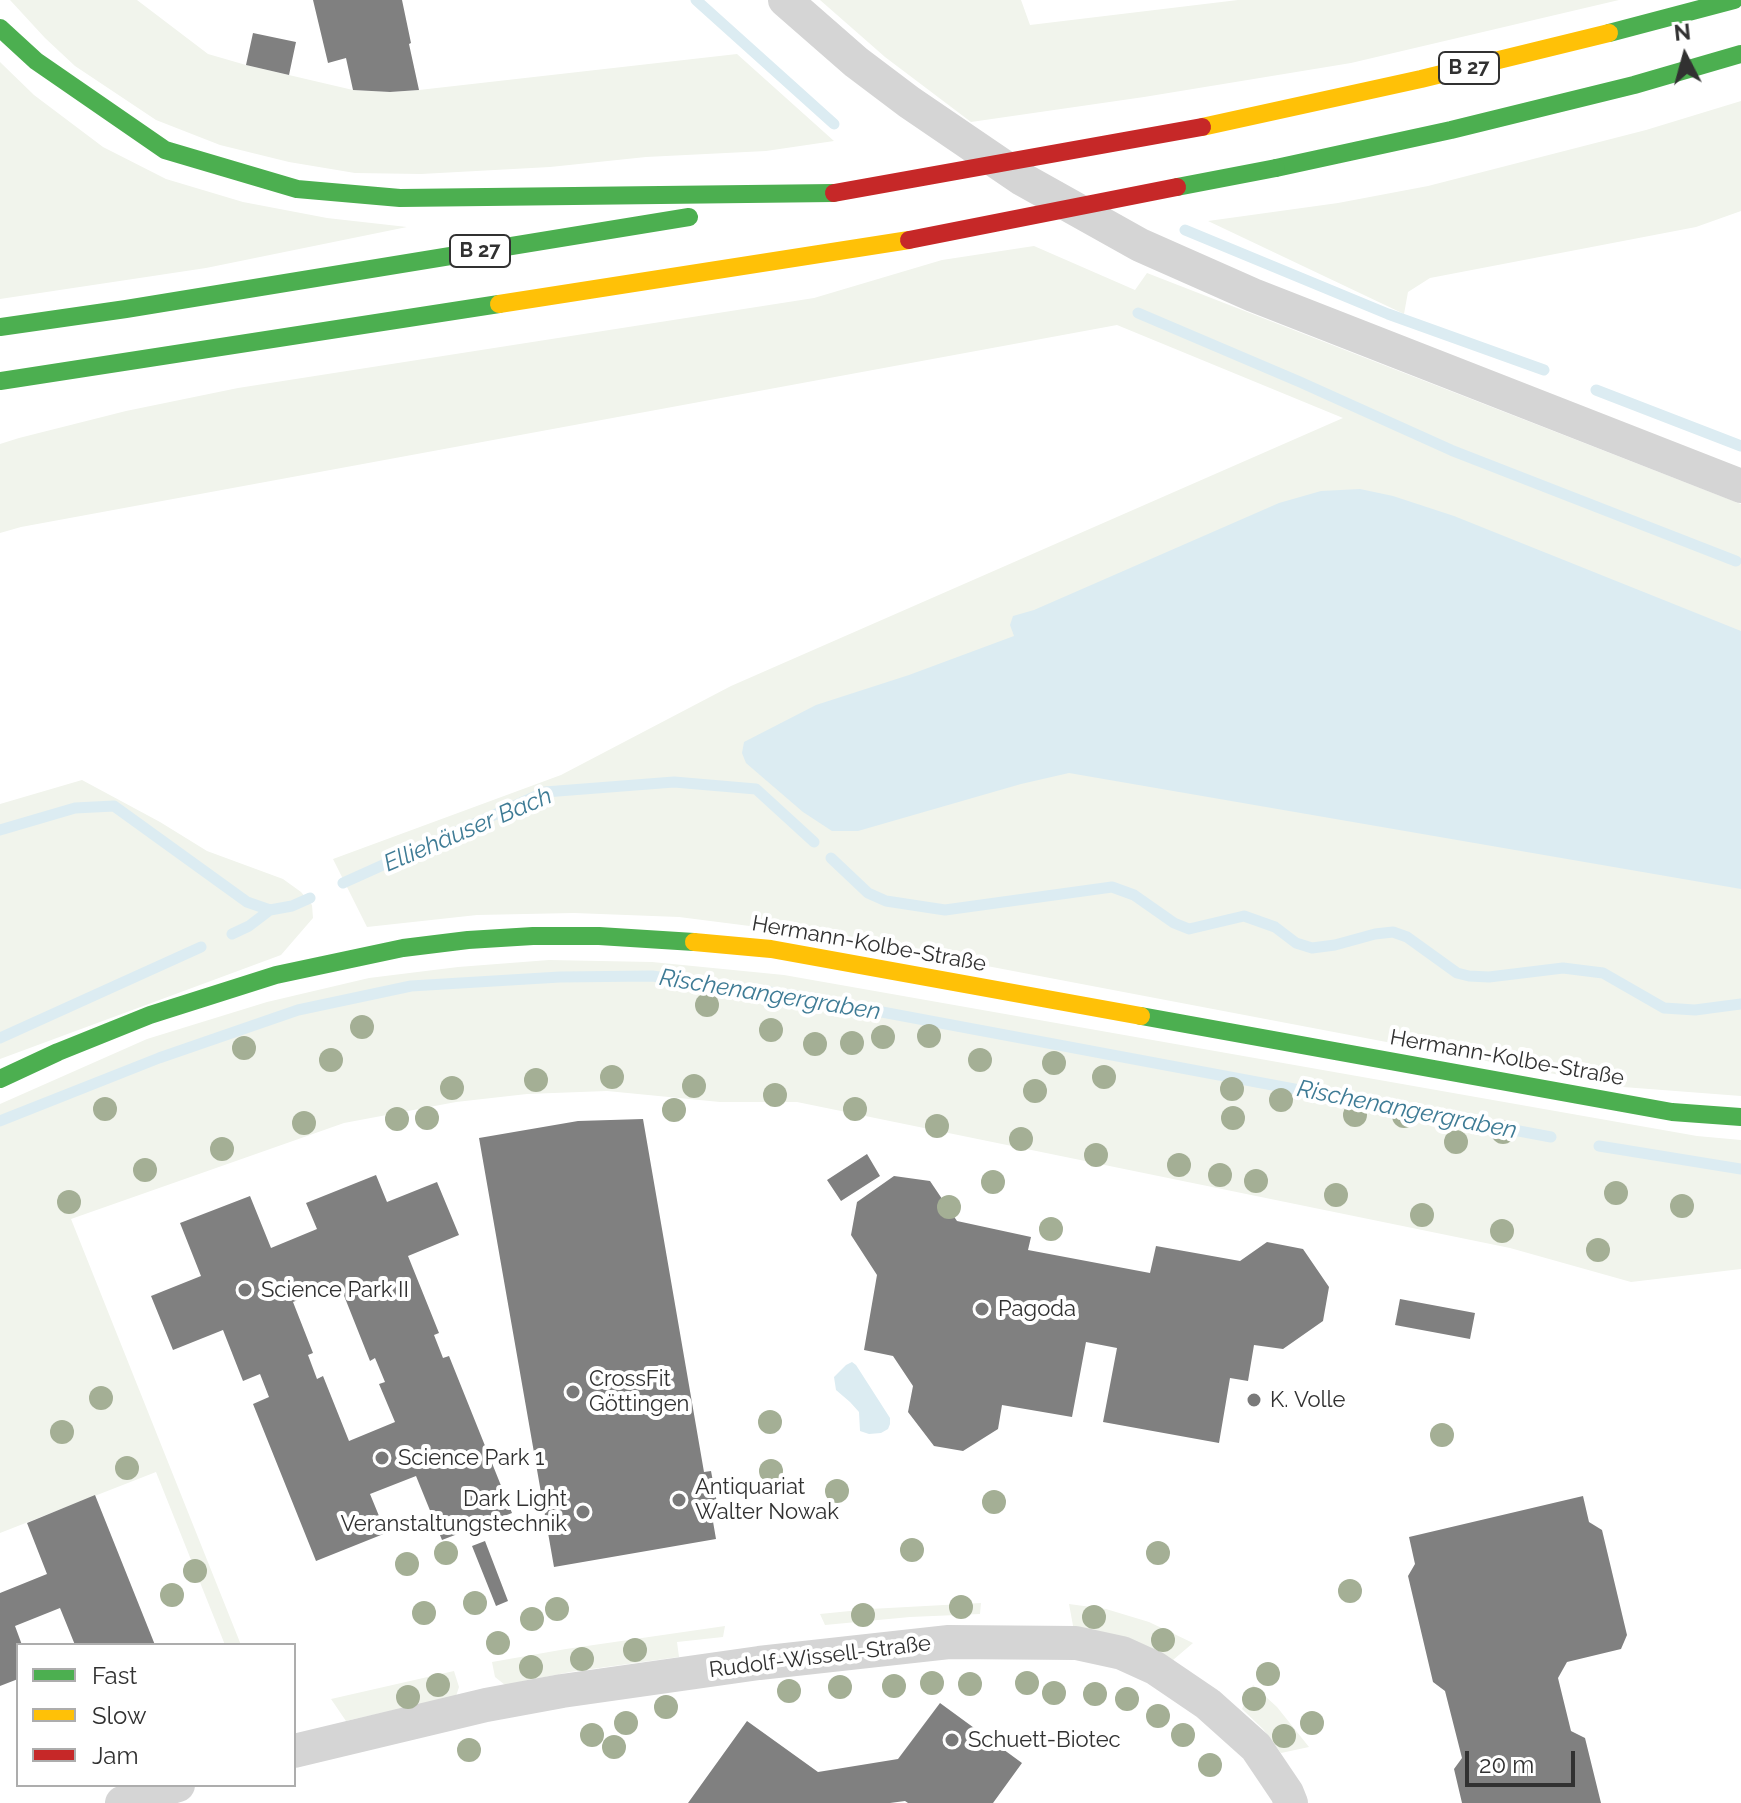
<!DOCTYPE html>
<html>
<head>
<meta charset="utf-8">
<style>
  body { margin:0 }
  #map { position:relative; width:1741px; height:1803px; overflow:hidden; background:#fff; font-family:Raleway,sans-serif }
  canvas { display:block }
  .legend { position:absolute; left:16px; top:1643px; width:280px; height:144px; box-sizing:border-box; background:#fff; border:2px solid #adadad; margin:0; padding:10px 14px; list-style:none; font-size:24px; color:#313131 }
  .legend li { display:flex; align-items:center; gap:16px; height:40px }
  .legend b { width:40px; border:2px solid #adadad }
  .north { position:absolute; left:1645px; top:16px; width:80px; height:80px; -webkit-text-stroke:6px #fff; paint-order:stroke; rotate:354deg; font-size:22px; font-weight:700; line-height:32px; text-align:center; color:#313131 }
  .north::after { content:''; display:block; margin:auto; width:28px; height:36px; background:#313131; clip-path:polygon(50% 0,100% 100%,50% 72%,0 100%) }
  .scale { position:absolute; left:1465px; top:1751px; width:110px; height:36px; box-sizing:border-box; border:4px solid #313131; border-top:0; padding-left:10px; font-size:24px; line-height:28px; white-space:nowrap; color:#313131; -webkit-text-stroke:6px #fff; paint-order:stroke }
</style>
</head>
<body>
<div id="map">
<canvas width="1741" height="1803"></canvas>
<ul class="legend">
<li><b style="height:10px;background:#4caf50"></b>Fast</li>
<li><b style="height:10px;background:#ffc107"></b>Slow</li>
<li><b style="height:10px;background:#c62828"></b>Jam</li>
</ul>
<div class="north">N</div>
<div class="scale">20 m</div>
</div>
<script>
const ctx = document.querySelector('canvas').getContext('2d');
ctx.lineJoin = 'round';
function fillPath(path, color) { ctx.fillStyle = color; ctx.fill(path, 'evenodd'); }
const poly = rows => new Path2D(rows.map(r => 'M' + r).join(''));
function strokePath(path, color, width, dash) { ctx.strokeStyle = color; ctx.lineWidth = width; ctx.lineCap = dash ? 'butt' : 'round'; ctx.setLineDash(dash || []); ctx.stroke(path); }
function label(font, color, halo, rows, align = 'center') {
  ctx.font = font + ' Raleway,sans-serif'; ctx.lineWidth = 8; ctx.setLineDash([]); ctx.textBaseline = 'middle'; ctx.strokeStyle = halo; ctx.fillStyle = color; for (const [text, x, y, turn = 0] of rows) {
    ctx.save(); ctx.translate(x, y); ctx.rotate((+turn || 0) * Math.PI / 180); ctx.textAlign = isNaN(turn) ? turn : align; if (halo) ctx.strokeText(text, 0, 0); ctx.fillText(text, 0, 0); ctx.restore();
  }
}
fillPath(poly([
  [10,0,137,0,208,54,246,65,353,90,390,92,419,90,737,54,834,141,766,151,646,157,550,167,421,174,355,173,289,162,220,145,156,120,75,66,45,38],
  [820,0,1021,0,1030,25,1238,0,1619,0,1351,63,1144,97,971,122,885,57],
  [0,62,34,95,103,147,166,179,243,202,327,218,407,227,206,268,0,299],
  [1741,101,1741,211,1696,227,1430,278,1408,292,1404,314,1208,221,1338,203,1428,186,1646,130],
  [1034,246,1135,290,1147,273,1741,504,1741,1096,1623,1087,908,951,781,930,679,917,574,913,477,915,367,927,333,859,561,775,731,686,1343,418,1117,325,21,527,0,533,0,444,19,438,126,411,238,388,814,298,942,260],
  [82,780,160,822,207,851,283,879,301,892,312,905,313,918,281,955,0,1059,0,804],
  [549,960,652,962,784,975,1697,1136,1741,1140,1741,1269,1631,1282,1510,1248,797,1102,720,1102,607,1091,527,1094,456,1102,344,1123,71,1219,241,1645,225,1645,156,1472,0,1533,0,1104,147,1039,267,1002,369,978,458,967],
  [981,1603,980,1614,910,1617,825,1625,820,1614,870,1609],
  [1069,1604,1106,1609,1149,1622,1193,1643,1173,1660,1074,1631],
  [725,1626,723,1637,677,1642,679,1657,570,1672,505,1685,495,1677,492,1662,566,1649],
  [454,1671,459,1687,456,1696,346,1721,331,1699],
  [1253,1685,1277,1707,1309,1747,1281,1753,1263,1729,1242,1709]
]), '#f1f4ec');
fillPath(poly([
  [1360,489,1393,496,1454,516,1741,631,1741,889,1069,773,1021,784,858,831,832,831,803,812,746,763,742,753,744,742,816,705,909,675,1014,636,1010,625,1013,616,1034,610,1279,503,1321,491],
  [852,1362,856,1365,890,1418,890,1424,888,1429,881,1433,869,1434,860,1431,859,1412,850,1402,836,1390,834,1377,846,1365]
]), '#dcecf2');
strokePath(poly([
  [696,0,834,124],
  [1185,230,1388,314,1544,370],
  [1138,313,1300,382,1451,450,1736,561],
  [1596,390,1741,446],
  [0,830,75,808,114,806,247,902,270,910,292,906,310,898],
  [831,858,868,893,886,901,945,910,1112,887,1134,895,1174,923,1189,929,1244,916,1275,927,1296,943,1312,948,1335,945,1375,934,1393,932,1407,937,1457,973,1469,976,1489,977,1563,968,1603,973,1664,1008,1695,1010,1741,1004],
  [343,883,545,792,674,782,756,789,814,842],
  [232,934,249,926,270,910],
  [0,1038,201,947],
  [0,1121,159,1058,298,1010,411,986,560,977,652,976,791,995,1551,1137],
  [1599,1146,1741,1169]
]), '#dcecf2', 11);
fillPath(poly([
  [313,0,402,0,411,43,409,44,419,90,390,92,353,90,346,58,328,63],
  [253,33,296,42,289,75,246,65],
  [643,1119,704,1472,711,1471,717,1503,710,1504,716,1539,554,1567,479,1138,578,1121],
  [867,1154,880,1176,841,1201,827,1180],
  [376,1175,387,1202,437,1182,459,1235,408,1256,439,1333,434,1335,443,1358,449,1356,512,1513,442,1540,416,1476,370,1494,386,1533,316,1561,253,1404,269,1397,260,1374,243,1381,223,1330,173,1350,151,1296,201,1276,180,1223,250,1196,271,1248,317,1229,306,1203],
  [339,1283,370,1361,375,1358,385,1382,379,1384,395,1422,349,1441,323,1376,317,1379,308,1355,313,1353,293,1302],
  [894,1176,930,1181,957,1221,1031,1237,1028,1250,1150,1273,1156,1246,1240,1261,1267,1242,1303,1249,1329,1287,1323,1321,1283,1349,1254,1345,1248,1381,1230,1378,1219,1443,1103,1422,1117,1348,1086,1342,1072,1417,1002,1405,998,1429,963,1451,934,1446,908,1412,913,1386,893,1356,864,1350,877,1275,851,1235,857,1202],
  [1400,1299,1475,1313,1470,1339,1395,1325],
  [95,1495,155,1645,75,1645,60,1608,15,1626,22,1645,18,1645,18,1679,0,1686,0,1593,47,1574,27,1523],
  [1583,1496,1589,1522,1602,1530,1627,1635,1621,1649,1567,1662,1558,1678,1571,1731,1585,1738,1601,1803,1462,1803,1454,1769,1462,1758,1445,1691,1433,1682,1408,1576,1415,1564,1409,1537],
  [485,1541,508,1601,496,1606,472,1546],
  [940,1703,1022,1763,993,1803,908,1803,905,1801,890,1803,688,1803,747,1721,818,1772,898,1759]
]), '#808080');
strokePath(poly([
  [785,0,856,62,909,102,1022,179,1140,245,1253,295,1741,486],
  [294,1751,486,1705,562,1691,759,1663,949,1642,1076,1643,1122,1653,1155,1668,1208,1704,1256,1747,1287,1793,1291,1803],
  [122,1803,178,1785]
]), '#d5d5d5', 34);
strokePath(poly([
  [0,28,36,61,165,150,297,189,400,198,834,193],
  [1609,33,1734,0],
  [1276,168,1451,130,1634,85,1741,54],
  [0,327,126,309,689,217],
  [0,381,499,304],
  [1141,1016,1672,1112,1741,1117],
  [0,1079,58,1052,150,1015,276,975,403,948,468,940,533,936,599,936,694,942]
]), '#4caf50', 18);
strokePath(poly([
  [1202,127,1421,79,1609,33],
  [499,304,909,240],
  [694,942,771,949,1141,1016]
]), '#ffc107', 18);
strokePath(poly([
  [1177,187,1276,168]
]), '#4caf50', 18);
strokePath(poly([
  [834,193,1202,127],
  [909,240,1177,187]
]), '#c62828', 18);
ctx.fillStyle = '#a4af95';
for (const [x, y] of [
  [707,1005],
  [362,1027],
  [771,1030],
  [929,1036],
  [883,1037],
  [852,1043],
  [815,1044],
  [244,1048],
  [331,1060],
  [980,1060],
  [1054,1063],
  [612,1077],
  [1104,1077],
  [536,1080],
  [694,1086],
  [452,1088],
  [1232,1089],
  [1035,1091],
  [775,1095],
  [1281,1100],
  [105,1109],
  [855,1109],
  [674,1110],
  [1355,1115],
  [1404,1116],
  [427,1118],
  [1233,1118],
  [397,1119],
  [304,1123],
  [937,1126],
  [1503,1132],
  [1021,1139],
  [1456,1142],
  [222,1149],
  [1096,1155],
  [1179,1165],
  [145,1170],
  [1220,1175],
  [1256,1181],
  [993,1182],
  [1616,1193],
  [1336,1195],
  [69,1202],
  [1682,1206],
  [949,1207],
  [1422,1215],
  [1051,1229],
  [1502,1231],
  [1598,1250],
  [101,1398],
  [770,1422],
  [62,1432],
  [1442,1435],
  [127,1468],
  [771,1471],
  [837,1491],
  [994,1502],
  [912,1550],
  [446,1553],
  [1158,1553],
  [407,1564],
  [195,1571],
  [1350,1591],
  [172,1595],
  [475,1603],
  [961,1607],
  [557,1609],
  [424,1613],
  [863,1615],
  [1094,1617],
  [532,1619],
  [1163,1640],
  [498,1643],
  [635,1650],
  [582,1659],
  [531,1667],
  [1268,1674],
  [932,1683],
  [1027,1683],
  [970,1684],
  [438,1685],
  [894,1686],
  [840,1687],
  [789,1691],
  [1054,1693],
  [1095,1694],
  [408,1697],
  [1127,1699],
  [1254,1699],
  [666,1707],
  [1158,1716],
  [626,1723],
  [1312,1723],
  [592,1735],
  [1183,1735],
  [1284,1736],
  [614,1747],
  [469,1750],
  [1210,1765]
]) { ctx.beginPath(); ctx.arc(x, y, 12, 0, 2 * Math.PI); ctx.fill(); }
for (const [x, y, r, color] of [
  [245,1290,8,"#797979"],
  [982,1309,8,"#797979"],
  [573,1392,8,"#797979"],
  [1254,1400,8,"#797979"],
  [382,1458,8,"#797979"],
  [679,1500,8,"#797979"],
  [583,1512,8,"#797979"],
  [952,1740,8,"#797979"]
]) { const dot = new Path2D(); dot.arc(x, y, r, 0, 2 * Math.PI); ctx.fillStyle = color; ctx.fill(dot); strokePath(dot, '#fff', 3); }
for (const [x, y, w] of [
  [1469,68,60],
  [480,251,60]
]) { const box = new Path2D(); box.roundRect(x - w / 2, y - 16, w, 32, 6); ctx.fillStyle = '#fff'; ctx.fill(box); strokePath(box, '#313131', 2); }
label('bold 20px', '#313131', null, [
  ["B 27",1469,68],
  ["B 27",480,251]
]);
label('22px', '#313131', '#fff', [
  ["Hermann-Kolbe-Straße",869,944,10],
  ["Hermann-Kolbe-Straße",1507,1058,10],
  ["Rudolf-Wissell-Straße",820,1657,-7]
]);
label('22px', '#313131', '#fff', [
  ["Science Park II",261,1290],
  ["Pagoda",998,1309],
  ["CrossFit",589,1379],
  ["Göttingen",589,1404],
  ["K. Volle",1270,1400],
  ["Science Park 1",398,1458],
  ["Antiquariat",695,1487],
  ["Walter Nowak",695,1512],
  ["Dark Light",567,1499,"right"],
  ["Veranstaltungstechnik",567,1524,"right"],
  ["Schuett-Biotec",968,1740]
], 'left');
label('italic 24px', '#3e7b95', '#fff', [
  ["Elliehäuser Bach",468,830,-23],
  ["Rischenangergraben",770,995,9],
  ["Rischenangergraben",1407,1110,11]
]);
</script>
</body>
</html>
